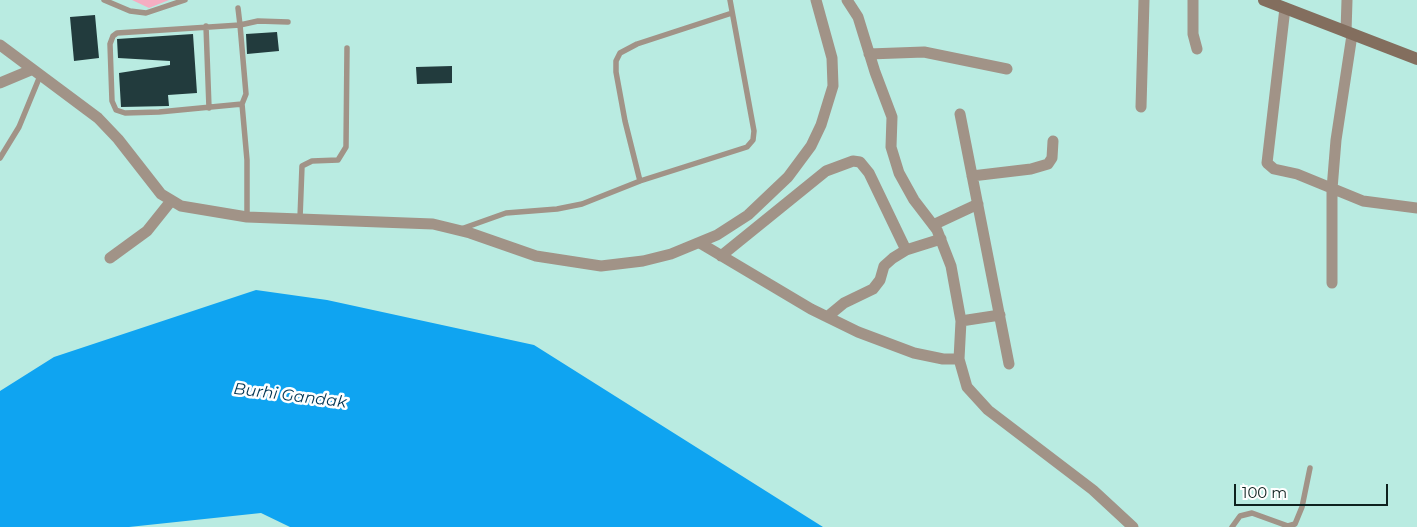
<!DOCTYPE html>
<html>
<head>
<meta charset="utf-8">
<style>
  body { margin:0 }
  #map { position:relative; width:1417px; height:527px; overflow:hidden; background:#b9ebe1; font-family:Montserrat,sans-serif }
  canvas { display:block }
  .scale { position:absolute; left:1234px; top:484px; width:154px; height:22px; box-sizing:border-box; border:2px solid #0e211e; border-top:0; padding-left:6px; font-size:15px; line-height:18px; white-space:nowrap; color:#0e211e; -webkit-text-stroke:4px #fff; paint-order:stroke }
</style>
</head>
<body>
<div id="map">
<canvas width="1417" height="527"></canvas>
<div class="scale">100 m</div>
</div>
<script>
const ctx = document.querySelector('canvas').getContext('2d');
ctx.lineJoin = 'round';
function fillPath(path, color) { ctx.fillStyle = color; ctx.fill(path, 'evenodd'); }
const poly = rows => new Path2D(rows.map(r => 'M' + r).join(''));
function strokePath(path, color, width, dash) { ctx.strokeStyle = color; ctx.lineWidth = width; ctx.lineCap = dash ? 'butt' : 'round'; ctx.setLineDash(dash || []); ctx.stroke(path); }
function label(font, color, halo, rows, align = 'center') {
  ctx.font = font + ' Montserrat,sans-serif'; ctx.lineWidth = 5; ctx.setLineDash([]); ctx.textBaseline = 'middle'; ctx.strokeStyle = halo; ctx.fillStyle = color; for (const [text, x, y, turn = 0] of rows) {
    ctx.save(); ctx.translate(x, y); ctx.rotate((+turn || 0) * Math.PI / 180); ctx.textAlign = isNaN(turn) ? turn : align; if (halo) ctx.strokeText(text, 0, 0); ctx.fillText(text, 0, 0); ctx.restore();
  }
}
fillPath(poly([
  [132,0,169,0,149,8]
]), '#f5aec2');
fillPath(poly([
  [256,290,327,300,534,345,823,527,290,527,261,513,129,527,0,527,0,391,54,357]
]), '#0fa4f1');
fillPath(poly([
  [95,15,99,58,74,61,70,17],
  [277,32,279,51,247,54,246,34],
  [193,34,197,93,168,95,169,106,121,107,119,73,170,65,170,61,118,58,117,39],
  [452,66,452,83,417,84,416,67]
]), '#223b3d');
strokePath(poly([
  [104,0,130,11,146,13,185,0],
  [238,8,240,25,246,94,242,104,159,112,125,113,116,110,112,101,110,44,113,36,117,33,240,25,258,21,288,22],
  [206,26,209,108],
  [242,104,247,160,247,217],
  [0,158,19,127,40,76],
  [640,181,625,121,616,72,616,61,620,53,637,44,732,13],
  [300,218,302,166,312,161,338,160,346,147,347,48],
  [461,229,506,213,557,209,582,204,640,181,747,147,753,140,754,131,730,0],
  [1232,527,1240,516,1252,513,1288,526,1295,524,1302,507,1310,468]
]), '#a19387', 5.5);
strokePath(poly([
  [847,0,858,17,875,72,892,117,891,147,899,173,914,200,937,230,951,266,961,321,959,359,967,387,988,410,1093,490,1133,527],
  [1193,0,1193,34,1197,49],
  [1285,8,1267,163,1274,169,1297,174,1363,201,1417,208],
  [1346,32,1347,0],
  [0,45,98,118,118,139,161,194,181,206,247,217,433,224,470,233,536,256,601,266,643,261,671,254,717,235,748,215,788,177,811,146,821,125,833,86,832,58,816,0],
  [869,54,924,52,1007,69],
  [0,83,31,70],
  [1141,107,1144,0],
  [960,114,1009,364],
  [972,176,1031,169,1048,164,1052,158,1053,141],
  [933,225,978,204],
  [700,243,811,309,858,332,914,353,943,359,959,359],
  [721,256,826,171,853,161,860,162,869,173,906,250],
  [110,258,147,231,171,201],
  [1332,283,1332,189,1336,140,1352,35],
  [827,317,844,303,873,289,880,280,884,266,893,258,906,250,941,239],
  [961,321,1000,315]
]), '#a19387', 11);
strokePath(poly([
  [1264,0,1417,59]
]), '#836e5e', 12);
label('italic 16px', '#003553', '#fff', [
  ["Burhi Gandak",290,396,7]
]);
</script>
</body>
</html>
